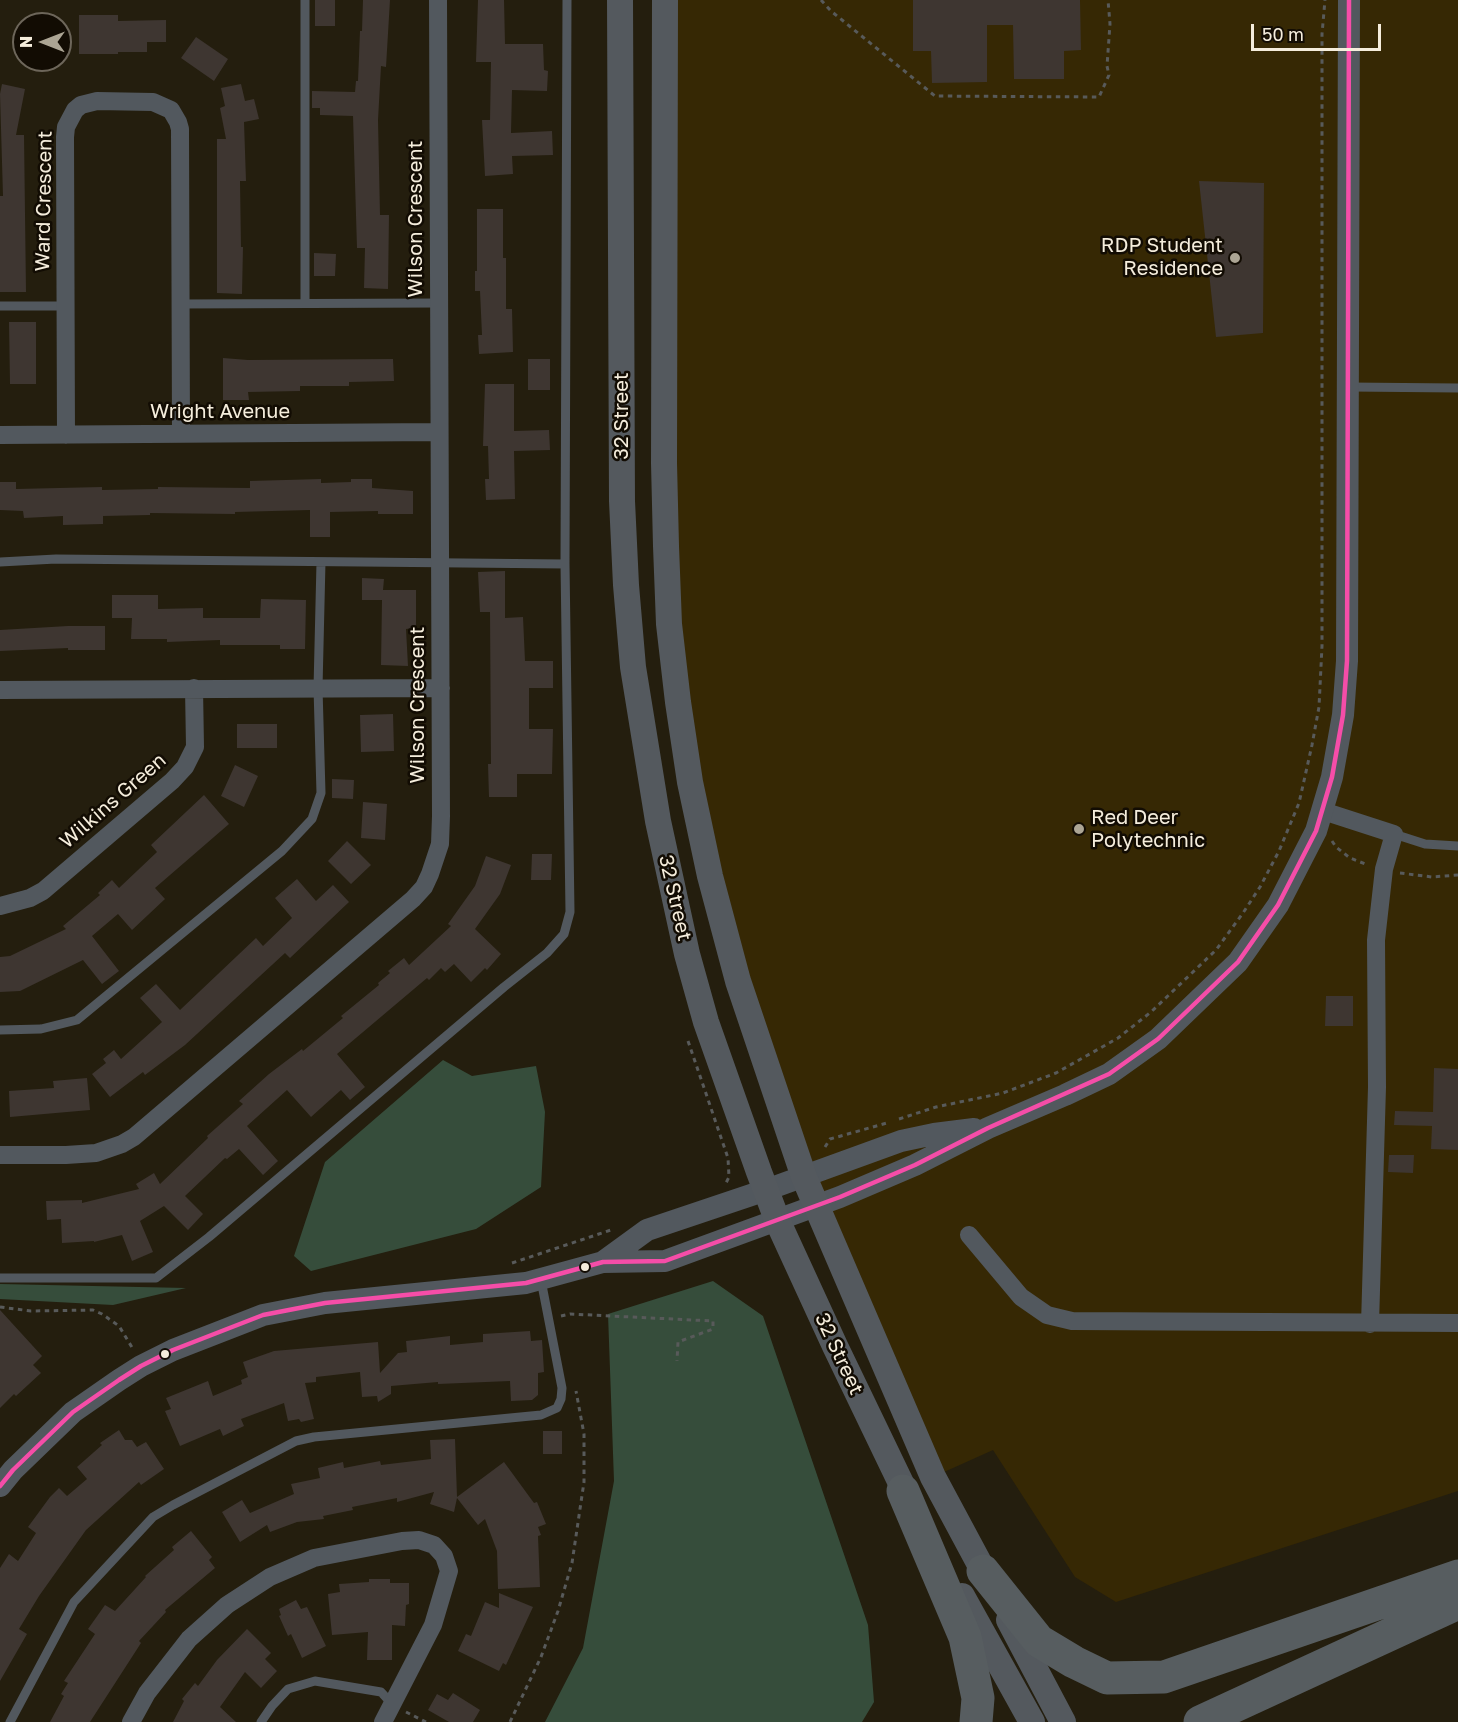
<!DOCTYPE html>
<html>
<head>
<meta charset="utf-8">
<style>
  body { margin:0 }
  #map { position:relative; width:1458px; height:1722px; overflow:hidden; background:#241e0e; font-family:"Golos Text",sans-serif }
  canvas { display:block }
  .north { position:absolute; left:12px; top:12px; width:60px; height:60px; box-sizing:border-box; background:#120c03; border:2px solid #6d665a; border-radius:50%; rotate:270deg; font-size:16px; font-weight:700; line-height:24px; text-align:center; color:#f5eddc }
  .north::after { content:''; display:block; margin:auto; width:21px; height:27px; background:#aca594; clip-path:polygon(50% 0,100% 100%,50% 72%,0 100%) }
  .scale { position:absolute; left:1251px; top:24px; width:130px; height:27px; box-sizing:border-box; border:3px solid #f5eddc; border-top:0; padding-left:8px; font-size:18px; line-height:21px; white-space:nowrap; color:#f5eddc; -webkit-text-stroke:4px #120c03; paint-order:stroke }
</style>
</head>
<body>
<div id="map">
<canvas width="1458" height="1722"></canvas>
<div class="north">N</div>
<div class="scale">50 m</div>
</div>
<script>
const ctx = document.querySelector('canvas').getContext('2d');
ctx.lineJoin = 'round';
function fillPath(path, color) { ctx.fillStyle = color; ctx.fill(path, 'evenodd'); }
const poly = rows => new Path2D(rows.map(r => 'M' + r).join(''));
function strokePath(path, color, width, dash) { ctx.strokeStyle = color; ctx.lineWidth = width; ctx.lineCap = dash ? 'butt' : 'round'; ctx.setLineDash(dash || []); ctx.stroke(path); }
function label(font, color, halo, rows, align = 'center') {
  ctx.font = font + ' "Golos Text",sans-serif'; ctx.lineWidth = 5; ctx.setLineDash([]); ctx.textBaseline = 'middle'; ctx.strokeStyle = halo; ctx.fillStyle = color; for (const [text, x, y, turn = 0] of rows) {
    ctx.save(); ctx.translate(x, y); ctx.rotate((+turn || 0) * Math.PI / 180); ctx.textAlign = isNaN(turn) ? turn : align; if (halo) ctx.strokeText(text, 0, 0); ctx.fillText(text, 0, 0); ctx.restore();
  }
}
fillPath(poly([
  [665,0,1458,0,1458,1491,1116,1602,1075,1577,993,1450,933,1477,768,1074,678,702]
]), '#362804');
fillPath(poly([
  [443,1060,472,1076,536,1066,545,1112,541,1187,476,1229,311,1271,294,1256,325,1162],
  [713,1281,763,1316,868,1625,874,1702,862,1722,545,1722,583,1648,614,1481,608,1314],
  [0,1284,186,1288,113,1305,0,1299]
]), '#364d3b');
fillPath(poly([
  [315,0,335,0,335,26,315,26],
  [363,0,390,0,386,67,381,66,378,120,380,215,389,215,388,289,364,288,365,248,357,248,353,116,320,115,320,108,312,108,312,91,355,92,356,81,358,81,360,31,362,31],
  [478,0,504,0,505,44,543,44,544,70,548,71,547,91,512,90,511,133,552,131,553,155,512,156,513,174,485,176,482,120,490,120,491,62,476,62],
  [913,0,1080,0,1081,50,1064,51,1064,79,1014,79,1013,25,987,25,987,82,932,83,931,51,913,51],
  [79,15,118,15,118,21,166,20,166,42,147,42,147,52,118,52,118,54,79,54],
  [196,37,228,59,214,81,181,58],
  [2,84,25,89,16,135,24,135,26,292,0,292,0,196,3,196,0,94],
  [241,84,245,101,254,99,259,119,244,122,246,181,240,181,241,247,243,247,242,294,217,293,217,139,226,139,220,108,225,106,221,88],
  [1199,181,1264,183,1263,333,1216,337],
  [477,209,503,209,503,258,506,258,506,309,512,309,513,352,479,354,478,335,482,335,480,291,475,291,475,271,477,271],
  [314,253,336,254,335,276,314,276],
  [9,322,36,322,36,384,10,384],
  [223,358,248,360,393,359,394,381,349,382,349,386,300,386,300,391,248,392,249,400,223,400],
  [528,359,550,359,550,390,528,390],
  [485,384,514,384,514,431,549,430,550,450,514,451,515,499,486,500,485,479,489,479,488,446,483,446],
  [321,479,321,483,351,482,351,479,372,479,372,488,413,491,413,514,378,514,378,511,330,512,330,537,310,537,310,510,235,512,235,514,150,513,150,515,103,516,103,524,63,525,63,516,24,518,23,511,0,510,0,482,16,482,16,489,102,487,102,490,158,489,158,487,250,488,250,481],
  [505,571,505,618,523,617,525,661,553,661,553,688,529,688,529,729,553,729,552,774,517,774,517,797,489,797,488,764,491,764,490,612,480,612,478,572],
  [362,578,384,579,383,590,416,590,416,628,406,629,408,666,381,665,382,600,362,600],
  [112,595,158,595,158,609,203,608,203,618,260,618,261,599,306,600,305,649,280,649,280,645,220,645,220,640,167,642,167,639,131,639,132,618,112,618],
  [68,626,105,626,105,650,68,650,68,648,0,651,0,630],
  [393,714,394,751,361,752,360,715],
  [237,724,277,724,277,748,237,748],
  [235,765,258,776,244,807,221,796],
  [332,779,354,780,353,799,332,798],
  [204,795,229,824,155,888,165,899,132,930,118,914,92,936,119,971,102,984,83,960,20,991,0,992,0,957,10,956,66,929,63,926,100,895,98,893,112,880,119,888,157,852,151,845],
  [363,802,387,804,385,840,361,838],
  [347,841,371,865,351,884,328,861],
  [532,854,552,854,551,880,531,880],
  [486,856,511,865,500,894,475,929,501,954,487,970,485,968,471,982,454,964,445,972,441,968,429,980,427,978,337,1054,365,1087,350,1100,341,1090,311,1117,287,1090,247,1126,278,1161,263,1175,239,1149,227,1159,225,1158,185,1196,203,1214,188,1230,164,1206,140,1221,153,1252,132,1261,122,1235,94,1242,94,1241,62,1243,61,1219,47,1220,46,1201,82,1200,82,1203,139,1189,136,1184,154,1173,160,1184,208,1138,207,1136,243,1104,239,1101,269,1074,302,1049,303,1051,343,1018,341,1016,379,985,378,983,390,973,388,971,404,958,409,965,451,926,448,924,475,886],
  [297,879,316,901,333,885,349,902,290,958,285,953,185,1045,145,1075,143,1072,110,1097,92,1074,106,1063,103,1059,114,1050,121,1059,162,1022,140,998,156,984,180,1010,256,938,263,946,292,918,275,898],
  [1326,996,1353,996,1353,1026,1325,1026],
  [1434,1068,1458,1069,1458,1150,1431,1149,1432,1126,1394,1125,1395,1111,1433,1112],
  [87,1078,90,1110,10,1117,9,1091,54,1088,53,1081],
  [1389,1155,1414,1155,1413,1173,1388,1172],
  [0,1310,42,1356,33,1365,41,1373,16,1396,14,1394,0,1408],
  [530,1331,531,1341,542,1340,544,1372,538,1373,538,1395,532,1400,511,1401,510,1381,438,1384,438,1382,391,1386,391,1394,378,1402,377,1396,362,1397,360,1372,316,1377,316,1382,305,1383,314,1419,301,1422,299,1419,288,1421,284,1403,241,1419,244,1426,223,1436,220,1429,180,1446,165,1411,171,1409,166,1398,208,1381,213,1396,242,1384,241,1380,248,1377,243,1362,274,1351,378,1342,380,1373,398,1353,407,1352,406,1341,450,1336,450,1345,483,1342,483,1334],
  [119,1430,125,1440,132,1440,137,1447,146,1442,164,1469,141,1485,139,1482,86,1530,39,1596,19,1629,27,1634,0,1681,0,1568,9,1554,18,1561,36,1533,28,1527,50,1497,59,1488,67,1496,87,1479,77,1467,102,1445,100,1443],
  [543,1431,562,1431,562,1454,543,1454],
  [455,1439,457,1497,504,1462,534,1503,537,1502,546,1524,538,1527,541,1535,538,1536,540,1587,498,1589,497,1551,485,1519,478,1525,457,1498,454,1512,430,1504,434,1492,397,1502,397,1498,352,1507,353,1510,323,1516,324,1519,297,1522,270,1532,267,1525,240,1542,222,1512,242,1500,250,1513,294,1494,291,1484,320,1478,318,1468,343,1462,344,1468,380,1461,381,1465,431,1459,430,1440],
  [191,1531,212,1557,209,1560,215,1568,165,1610,166,1612,139,1641,141,1643,90,1722,50,1722,64,1696,61,1694,68,1683,64,1681,95,1634,88,1629,105,1605,115,1611,146,1577,145,1576,174,1550,172,1547],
  [369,1579,390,1579,390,1583,409,1583,409,1604,406,1605,405,1626,392,1625,392,1660,367,1660,368,1632,332,1635,328,1594,340,1592,339,1584,369,1582],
  [499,1593,533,1607,506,1665,503,1663,499,1671,458,1651,466,1634,471,1636,485,1602,499,1608],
  [296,1600,301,1609,307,1607,326,1646,302,1658,291,1634,288,1636,279,1616,281,1615,279,1609],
  [247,1629,271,1653,265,1659,277,1671,261,1688,245,1672,220,1707,236,1722,173,1722,184,1701,182,1699,195,1683,198,1686,217,1660],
  [453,1693,480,1710,473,1722,449,1722,428,1710,437,1694,448,1700]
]), '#3e3631');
strokePath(poly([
  [821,0,831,11,935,96,1099,97,1109,75,1107,66,1110,24,1108,0],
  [1332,841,1336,847,1350,858,1368,865],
  [1400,873,1432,877,1458,875],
  [688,1041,728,1158,729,1177,726,1183],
  [899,1119,936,1107,1003,1093,1056,1073,1118,1038,1151,1012,1216,950,1243,913,1260,887,1279,851,1299,803,1312,745,1319,707,1322,646,1322,34,1325,0],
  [825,1147,830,1139,887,1123],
  [512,1263,614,1229],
  [0,1307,31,1311,93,1310,102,1314,119,1326,133,1349],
  [561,1316,570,1314,713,1321,713,1329,678,1342,677,1361],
  [406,1712,426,1722],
  [510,1722,541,1657,558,1611,572,1563,584,1482,584,1434,576,1391]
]), '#585a5a', 3, [4.5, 4.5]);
strokePath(poly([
  [305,0,305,302],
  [180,304,439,303],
  [0,306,66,306],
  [1349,387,1458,388],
  [0,562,56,559,565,564],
  [1394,834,1425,844,1458,846],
  [0,1030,41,1029,77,1020,282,851,312,819,321,793,318,688,321,562],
  [0,1278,156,1278,209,1237,504,987,547,953,564,934,570,912,565,564,567,0],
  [10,1722,74,1602,153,1517,173,1505,296,1441,314,1437,541,1415,557,1408,561,1399,562,1388,541,1280],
  [261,1722,272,1706,288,1689,315,1681,381,1692,393,1705]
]), '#52585e', 9);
strokePath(poly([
  [0,435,439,432],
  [66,435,65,137,66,127,75,110,81,105,97,101,153,102,171,110,178,122,180,129,181,434],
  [0,690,441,688],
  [1323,811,1394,834,1384,869,1376,940,1377,1087,1370,1324],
  [0,906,30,898,43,891,172,781,185,767,195,747,194,688],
  [0,1155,66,1155,96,1153,122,1144,134,1137,413,899,424,887,430,874,440,844,441,816,438,0],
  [969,1235,1021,1297,1047,1315,1072,1321,1458,1323],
  [131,1722,147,1693,189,1639,227,1605,270,1577,314,1558,402,1541,419,1540,434,1545,444,1556,449,1571,433,1625,383,1722]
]), '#52585e', 18);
strokePath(poly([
  [603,1262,647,1230,766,1190,901,1141,934,1134,974,1129],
  [0,1486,13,1470,73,1412,119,1380,141,1366,173,1350,263,1315,325,1303,526,1283,603,1262,665,1261,840,1197,915,1165,988,1128,1065,1095,1109,1074,1158,1039,1238,962,1278,905,1316,831,1332,777,1343,715,1347,661,1349,0]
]), '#52585e', 22);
strokePath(poly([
  [620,0,622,501,626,585,633,667,658,821,687,954,706,1022,759,1172,778,1222,835,1346,912,1506],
  [665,0,664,463,666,546,669,624,678,702,690,782,710,876,738,981,804,1177,933,1477,992,1587],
  [962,1596,1032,1722],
  [1009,1620,1063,1722]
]), '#54595e', 26);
strokePath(poly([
  [903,1491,965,1637,978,1698,976,1722],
  [983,1571,1039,1641,1074,1662,1107,1678,1164,1677,1458,1576],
  [1200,1722,1458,1603]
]), '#575d60', 33);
strokePath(poly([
  [0,1486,13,1470,73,1412,119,1380,141,1366,173,1350,263,1315,325,1303,526,1283,603,1262,665,1261,840,1197,915,1165,988,1128,1109,1074,1158,1039,1238,962,1278,905,1316,831,1332,777,1343,715,1347,661,1349,0]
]), '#f54da8', 4.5);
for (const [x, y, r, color] of [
  [1235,258,6,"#aca594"],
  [1079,829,6,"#aca594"],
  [585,1267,5,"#f5eddc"],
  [165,1354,5,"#f5eddc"]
]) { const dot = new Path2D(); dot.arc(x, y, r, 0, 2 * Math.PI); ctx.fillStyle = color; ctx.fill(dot); strokePath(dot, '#120c03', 2); }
label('20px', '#f5eddc', '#120c03', [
  ["Ward Crescent",44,201,-89],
  ["Wilson Crescent",416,219,-90],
  ["Wright Avenue",220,412],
  ["32 Street",622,416,-90],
  ["Wilson Crescent",418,705,-90],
  ["Wilkins Green",113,801,-41],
  ["32 Street",675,898,77],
  ["32 Street",839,1354,65]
]);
label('20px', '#f5eddc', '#120c03', [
  ["RDP Student",1223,246],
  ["Residence",1223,269],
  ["Red Deer",1091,818,"left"],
  ["Polytechnic",1091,841,"left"]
], 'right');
</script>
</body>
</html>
